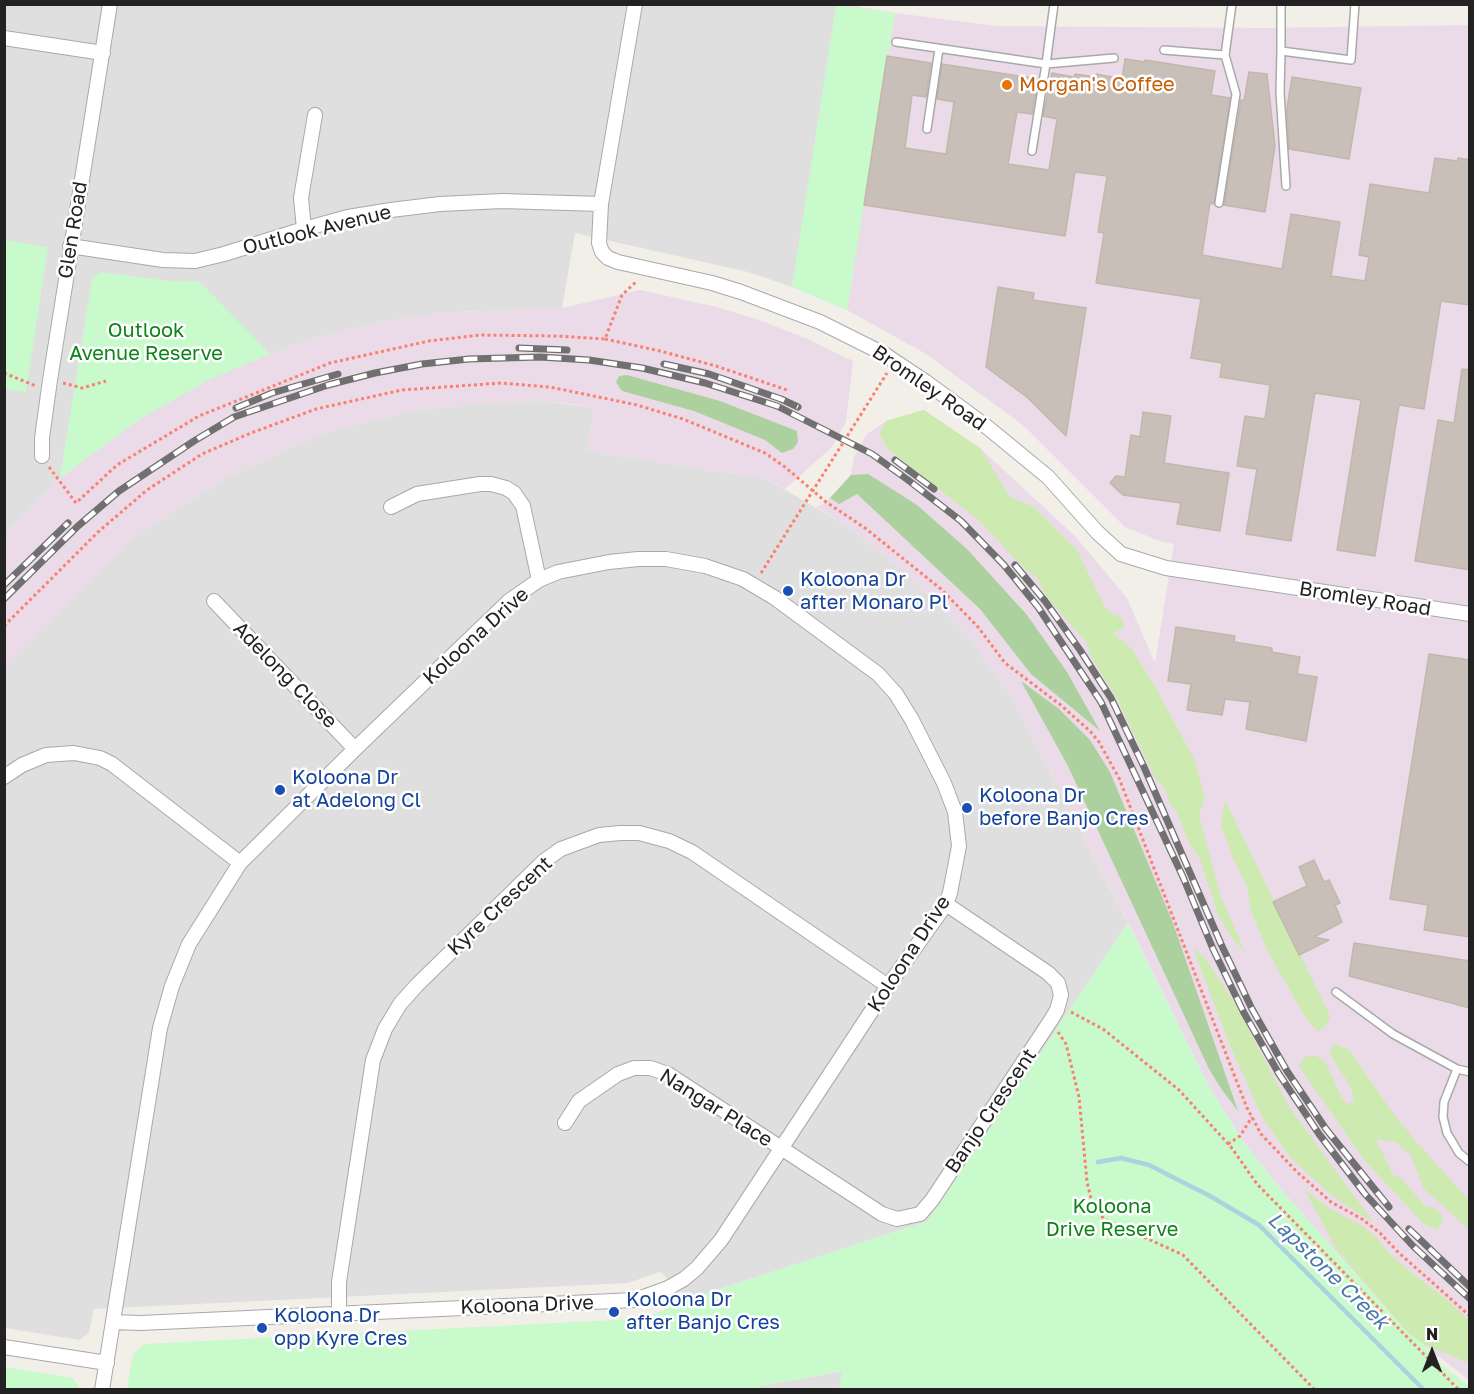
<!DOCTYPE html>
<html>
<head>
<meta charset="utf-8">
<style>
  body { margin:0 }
  #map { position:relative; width:1474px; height:1394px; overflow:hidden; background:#f2efe9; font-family:"Golos Text",sans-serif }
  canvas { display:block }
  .frame { position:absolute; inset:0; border:6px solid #222; pointer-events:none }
  .north { position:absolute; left:1402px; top:1322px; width:60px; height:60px; -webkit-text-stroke:4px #fff; paint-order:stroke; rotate:0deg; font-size:16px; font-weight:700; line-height:24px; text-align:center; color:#222 }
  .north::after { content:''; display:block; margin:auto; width:21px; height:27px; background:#222; clip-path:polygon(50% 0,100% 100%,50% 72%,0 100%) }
</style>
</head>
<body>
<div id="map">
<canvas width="1474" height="1394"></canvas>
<div class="frame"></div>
<div class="north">N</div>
</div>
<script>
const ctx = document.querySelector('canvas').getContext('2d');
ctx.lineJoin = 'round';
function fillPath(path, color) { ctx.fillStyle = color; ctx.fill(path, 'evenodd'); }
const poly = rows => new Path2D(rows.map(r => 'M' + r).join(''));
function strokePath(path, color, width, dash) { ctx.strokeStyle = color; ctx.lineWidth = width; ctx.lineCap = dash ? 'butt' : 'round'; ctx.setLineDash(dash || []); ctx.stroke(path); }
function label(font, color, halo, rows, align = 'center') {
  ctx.font = font + ' "Golos Text",sans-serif'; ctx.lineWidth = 5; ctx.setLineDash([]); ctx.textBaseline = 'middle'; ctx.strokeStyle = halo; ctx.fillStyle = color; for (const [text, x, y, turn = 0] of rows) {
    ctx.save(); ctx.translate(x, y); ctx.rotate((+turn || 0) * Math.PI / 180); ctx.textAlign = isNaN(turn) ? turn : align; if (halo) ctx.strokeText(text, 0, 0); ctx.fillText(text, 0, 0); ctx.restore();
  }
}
fillPath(poly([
  [838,4,895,13,847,310,792,287,748,272,575,233,562,308,455,312,385,321,313,339,243,365,140,419,60,478,5,534,5,5],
  [544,401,595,408,587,451,765,478,850,528,902,569,965,632,1013,698,1128,923,928,1221,689,1299,660,1272,628,1283,94,1309,89,1333,79,1340,5,1328,4,669,132,538,227,477,294,445,334,430,407,412,476,403],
  [843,1371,839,1389,756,1390,761,1386]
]), '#e0dfdf');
fillPath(poly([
  [895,13,997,26,1262,28,1469,25,1469,1380,1407,1332,1279,1187,1245,1144,1207,1083,1131,928,1013,698,965,632,902,569,850,528,816,507,825,503,851,475,854,457,867,434,886,421,924,410,980,448,1075,536,1127,598,1155,663,1174,544,1162,542,1125,527,1024,426,926,354,847,310],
  [640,290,717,307,762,321,805,338,853,361,846,422,831,448,785,489,765,478,587,451,595,408,572,404,544,401,476,403,407,412,334,430,294,445,227,477,132,538,5,669,5,534,60,478,140,419,209,380,243,365,313,339,351,328,385,321,455,312,562,308]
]), '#ebdbe8');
fillPath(poly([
  [924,410,980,448,1010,497,1034,507,1077,550,1105,607,1112,614,1122,618,1124,628,1113,633,1132,649,1157,690,1195,761,1205,797,1199,815,1220,894,1245,952,1232,938,1219,917,1200,859,1189,843,1177,813,1169,802,1165,788,1156,780,1117,699,1090,655,1087,643,1046,596,1037,577,1028,572,977,519,889,450,879,434,886,421],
  [1225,800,1330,1016,1327,1024,1319,1032,1307,1020,1267,950,1251,911,1247,886,1234,861,1221,825],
  [1193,948,1206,959,1234,1002,1290,1108,1374,1223,1331,1195,1291,1158,1263,1119,1231,1048],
  [1335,1044,1349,1050,1393,1113,1419,1145,1469,1200,1469,1229,1424,1189,1410,1154,1395,1142,1376,1139,1393,1175,1401,1178,1424,1205,1437,1209,1443,1218,1438,1229,1425,1225,1364,1160,1299,1066,1305,1057,1314,1055,1325,1061,1341,1096,1347,1104,1354,1102,1351,1087,1329,1053],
  [1304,1189,1330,1209,1361,1225,1375,1236,1387,1251,1407,1269,1446,1299,1469,1320,1469,1363,1423,1344,1407,1332,1337,1250]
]), '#cdebb0');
fillPath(poly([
  [627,375,720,401,797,431,798,442,793,449,782,453,765,440,694,411,622,391,616,382,619,376],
  [868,474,917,505,967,549,1027,615,1067,672,1100,731,1031,674,980,609,857,494,839,504,830,498,851,475],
  [1021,681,1059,709,1090,740,1110,772,1173,923,1238,1111,1222,1090,1209,1069,1068,766]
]), '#add19e');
fillPath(poly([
  [836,5,895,13,847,310,792,287],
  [4,240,48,247,26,392,5,389],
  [101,272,168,281,199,281,270,354,209,380,140,419,60,478,92,279],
  [1128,923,1207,1083,1245,1144,1279,1187,1407,1332,1423,1344,1438,1362,1469,1386,1469,1389,839,1389,842,1371,761,1386,756,1390,127,1389,133,1354,144,1344,634,1319,650,1316,689,1299,928,1221],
  [4,1367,73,1378,80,1389,5,1389]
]), '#c8facc');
strokePath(poly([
  [1098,1162,1121,1158,1149,1165,1210,1196,1259,1225,1424,1390]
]), '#aad3df', 4.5);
const building = poly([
  [887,56,931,63,926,97,912,95,905,148,946,154,954,102,937,99,942,64,1038,79,1032,114,1017,112,1008,164,1049,170,1057,119,1043,116,1052,73,1074,77,1075,74,1096,77,1096,74,1122,79,1125,59,1145,62,1145,60,1215,71,1211,95,1230,98,1214,204,1210,203,1202,255,1282,269,1291,214,1340,222,1331,276,1365,281,1369,257,1359,255,1370,184,1429,193,1435,158,1457,161,1458,158,1470,160,1470,305,1441,301,1424,409,1399,405,1375,556,1337,550,1361,400,1315,393,1291,541,1246,534,1257,469,1237,466,1245,416,1265,419,1270,385,1220,377,1222,363,1191,358,1201,299,1096,283,1104,233,1098,232,1107,176,1075,172,1065,236,864,205,887,56],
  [1249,72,1267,74,1275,146,1265,212,1224,205,1241,100,1244,101,1249,72],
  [1292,77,1361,88,1349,159,1289,149,1287,108,1292,77],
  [998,287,1034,293,1033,300,1086,308,1066,436,1028,398,986,367,998,287],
  [1462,369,1470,370,1470,570,1415,561,1438,420,1454,423,1462,369],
  [1143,412,1171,416,1164,463,1229,473,1220,531,1177,524,1181,503,1123,495,1110,483,1116,476,1125,477,1131,435,1140,437,1143,412],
  [1176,627,1235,636,1234,642,1272,648,1272,652,1300,657,1297,674,1317,677,1306,741,1246,729,1250,702,1225,699,1222,715,1187,710,1191,684,1168,681,1176,627],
  [1429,654,1470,660,1470,937,1424,930,1428,905,1390,899,1429,654],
  [1314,860,1324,882,1329,880,1340,903,1335,905,1342,922,1314,937,1329,940,1299,955,1273,902,1307,886,1299,867,1314,860],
  [1354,943,1470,961,1470,1008,1349,976,1354,943]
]);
fillPath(building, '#c7bfb8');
strokePath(building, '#c4b6ab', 1.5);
const service = poly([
  [1281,4,1281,51,1351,60,1355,4],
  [896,42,1046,64,1114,58],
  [1164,50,1225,55,1232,4],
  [1281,51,1280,92,1286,186],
  [927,129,939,49],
  [1032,151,1046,64,1054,4],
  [1219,203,1236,94,1225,55],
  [1336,992,1393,1034,1457,1069,1470,1072],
  [1457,1069,1444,1102,1443,1117,1447,1133,1459,1153,1470,1162]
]);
const minor = poly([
  [635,4,601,204,599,243,602,252,608,258,618,262,712,283,741,292,820,322,884,354,926,382,987,427,1048,477,1097,532,1121,554,1166,568,1470,614],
  [4,38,103,53],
  [304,229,301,198,315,115],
  [70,246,163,260,195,261,224,254,304,229,348,217,391,210,440,204,502,201,601,204],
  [42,456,42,438,50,380,110,4],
  [391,507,417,494,480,484,491,484,506,488,514,493,523,506,539,580],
  [214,601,355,749],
  [4,777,22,765,46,755,74,753,100,758,112,764,240,863],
  [565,1123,579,1101,618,1074,634,1068,650,1068,668,1074,882,1214,897,1219,920,1214,932,1200,1051,1020,1057,1010,1061,995,1058,983,1048,973,946,904],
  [339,1313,339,1282,371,1073,373,1060,385,1029,400,1004,417,985,544,861,561,849,599,835,620,833,639,833,669,841,692,852,888,986],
  [4,1347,107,1363],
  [102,1390,160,1028,172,986,189,944,240,863,355,749,509,601,539,580,558,572,609,562,638,559,666,559,705,566,743,579,775,598,878,674,896,694,912,720,944,783,955,812,959,846,950,893,946,904,888,986,721,1240,697,1268,684,1279,668,1288,635,1300,140,1323,113,1322]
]);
strokePath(service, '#a9a9a9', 10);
strokePath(minor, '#a9a9a9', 16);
strokePath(poly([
  [605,339,660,351,716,366,787,390],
  [4,373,36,386],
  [63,383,82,388,106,381],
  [49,467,76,503,117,465,199,416,330,363,429,341,480,335,557,336,605,339,622,295,637,281],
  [761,573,887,373],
  [4,626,98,532,147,490,202,454,251,433,316,409,402,390,501,383,550,387,637,405,683,419,765,453,785,467,826,502,865,528,941,589,978,627,1005,663,1062,706,1090,731,1099,742,1119,778,1247,1108,1261,1134,1297,1172,1331,1202,1362,1219,1380,1233,1398,1252,1470,1316],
  [1071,1012,1103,1029,1179,1090,1231,1147,1257,1184,1459,1390],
  [1058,1032,1066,1044,1079,1097,1087,1182,1092,1203,1104,1219,1183,1255,1315,1390],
  [1228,1144,1240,1136,1252,1117]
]), '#fa8072', 3, [3, 3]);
strokePath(service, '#fff', 7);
strokePath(minor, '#fff', 14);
const rail = poly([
  [519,348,567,350],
  [664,364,709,374,781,399,798,407],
  [236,408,272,393,338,374],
  [895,460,934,489],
  [1015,565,1045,601,1080,650,1111,698,1144,767,1221,944,1252,1009,1287,1071,1326,1129,1389,1207],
  [4,585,68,523],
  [4,599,78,526,119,491,194,441,234,417,328,385,375,373,422,364,469,359,540,357,589,360,642,368,705,383,777,406,872,454,908,480,961,521,1004,565,1038,607,1101,702,1183,877,1213,949,1244,1013,1279,1074,1319,1134,1365,1194,1413,1246,1470,1299],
  [1409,1229,1470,1287]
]);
strokePath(rail, '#707070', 7);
strokePath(rail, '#fff', 4.5, [14]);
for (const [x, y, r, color] of [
  [1007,85,6,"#e8710a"],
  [788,591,6,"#1a4fb4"],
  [280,790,6,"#1a4fb4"],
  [967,808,6,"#1a4fb4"],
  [614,1312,6,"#1a4fb4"],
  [262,1328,6,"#1a4fb4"]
]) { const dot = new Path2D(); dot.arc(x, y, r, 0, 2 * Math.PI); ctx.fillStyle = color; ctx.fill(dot); strokePath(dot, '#fff', 2); }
label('20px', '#c56008', '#fff', [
  ["Morgan's Coffee",1019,85]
], 'left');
label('20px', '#222', '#fff', [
  ["Glen Road",73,230,-81],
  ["Outlook Avenue",317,230,-14],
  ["Bromley Road",929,388,35],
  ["Bromley Road",1365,599,9],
  ["Koloona Drive",476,636,-42],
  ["Adelong Close",285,675,46],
  ["Kyre Crescent",500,906,-43],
  ["Koloona Drive",909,954,-57],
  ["Nangar Place",716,1108,32],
  ["Banjo Crescent",991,1111,-56],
  ["Koloona Drive",527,1305,-2]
]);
label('20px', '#0c8416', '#fff', [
  ["Outlook",146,331],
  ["Avenue Reserve",146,354],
  ["Koloona",1112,1207],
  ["Drive Reserve",1112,1230]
]);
label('20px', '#164399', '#fff', [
  ["Koloona Dr",800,580],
  ["after Monaro Pl",800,603],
  ["Koloona Dr",292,778],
  ["at Adelong Cl",292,801],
  ["Koloona Dr",979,796],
  ["before Banjo Cres",979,819],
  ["Koloona Dr",626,1300],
  ["after Banjo Cres",626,1323],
  ["Koloona Dr",274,1316],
  ["opp Kyre Cres",274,1339]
], 'left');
label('italic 21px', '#4a7aab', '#fff', [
  ["Lapstone Creek",1328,1271,44]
]);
</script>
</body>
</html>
